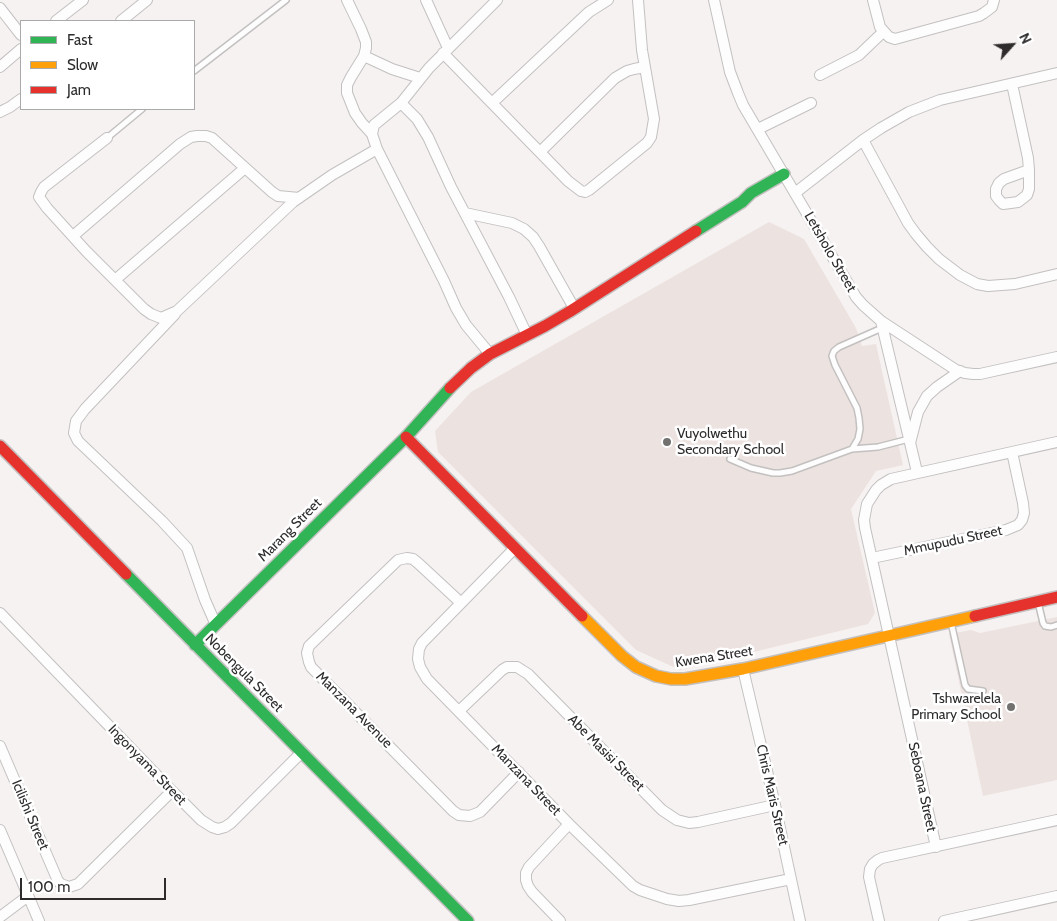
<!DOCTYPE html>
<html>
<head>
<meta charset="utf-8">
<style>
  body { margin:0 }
  #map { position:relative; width:1057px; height:921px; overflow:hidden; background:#f6f2f1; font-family:Cabin,sans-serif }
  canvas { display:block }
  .legend { position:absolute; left:20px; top:20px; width:175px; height:90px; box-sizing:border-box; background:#fff; border:1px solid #abaaaa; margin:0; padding:6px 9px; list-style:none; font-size:15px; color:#2d2b2b }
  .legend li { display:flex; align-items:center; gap:10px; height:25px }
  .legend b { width:25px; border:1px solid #abaaaa }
  .north { position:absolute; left:987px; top:20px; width:50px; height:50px; -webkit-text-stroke:4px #fff; paint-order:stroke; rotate:64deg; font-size:14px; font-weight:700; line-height:20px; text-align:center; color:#2d2b2b }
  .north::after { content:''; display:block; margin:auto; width:18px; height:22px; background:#2d2b2b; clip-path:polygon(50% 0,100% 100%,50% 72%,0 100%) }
  .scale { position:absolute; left:20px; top:878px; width:146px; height:22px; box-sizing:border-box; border:2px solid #2d2b2b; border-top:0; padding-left:6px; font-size:15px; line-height:18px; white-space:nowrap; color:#2d2b2b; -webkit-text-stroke:4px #fff; paint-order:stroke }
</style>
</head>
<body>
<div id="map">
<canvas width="1057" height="921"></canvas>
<ul class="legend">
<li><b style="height:6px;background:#30b455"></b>Fast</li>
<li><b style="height:6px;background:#ff9f0a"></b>Slow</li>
<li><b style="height:6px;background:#e5322d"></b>Jam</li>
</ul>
<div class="north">N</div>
<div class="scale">100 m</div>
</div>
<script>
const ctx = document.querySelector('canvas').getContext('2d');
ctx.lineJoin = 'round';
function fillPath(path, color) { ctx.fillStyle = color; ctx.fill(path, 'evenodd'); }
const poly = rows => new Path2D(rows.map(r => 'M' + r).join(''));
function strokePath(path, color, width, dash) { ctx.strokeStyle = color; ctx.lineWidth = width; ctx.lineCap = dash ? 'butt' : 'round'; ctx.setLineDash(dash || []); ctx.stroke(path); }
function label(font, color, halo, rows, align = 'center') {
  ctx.font = font + ' Cabin,sans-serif'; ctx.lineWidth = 5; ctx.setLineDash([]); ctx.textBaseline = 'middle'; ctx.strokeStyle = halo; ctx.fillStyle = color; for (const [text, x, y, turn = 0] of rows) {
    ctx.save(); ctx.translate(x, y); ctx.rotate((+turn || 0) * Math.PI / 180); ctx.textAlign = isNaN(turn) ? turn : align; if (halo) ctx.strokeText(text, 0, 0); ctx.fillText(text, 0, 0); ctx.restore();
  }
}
fillPath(poly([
  [769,222,804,239,856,328,862,346,876,344,903,465,876,471,851,509,875,613,868,624,680,670,636,650,438,452,435,431,471,392],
  [1057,617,1057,780,983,796,949,634,971,630,980,633]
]), '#ece2e0');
const lane = poly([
  [194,71,286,0],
  [107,138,142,109],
  [852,449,878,447,909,439],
  [730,459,751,468,773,473,780,473,792,471,852,449,858,439,860,429,859,418,857,408,835,365,832,356,834,351,839,347,882,328],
  [1038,602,1043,623,1045,626,1051,627,1057,625],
  [951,622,965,685,968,689,983,691]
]);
const street = poly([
  [347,0,361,29,366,42,366,48,364,56,351,77,347,85,347,93,355,113,362,123,372,134],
  [426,0,448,48],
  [714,0,730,72,738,93,743,105,856,297,863,305,881,321,956,370,965,373,973,374,980,374,1057,357],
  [873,0,880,27,889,37,895,39,979,16,984,13,992,7,994,0],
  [0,8,21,35],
  [56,21,83,0],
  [121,21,147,0],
  [443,53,568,181,581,191,585,192,589,190,647,143,651,137,654,119,642,50,638,0],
  [364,56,392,69,420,78],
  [0,67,21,49],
  [820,75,859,55,883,32],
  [1012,84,1028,158,1029,170,1029,189,1027,195,1018,202,1003,204,999,200,996,196,996,189,999,183,1004,179,1029,170],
  [401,103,417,119,428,137,451,187,509,297,527,335],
  [492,103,589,12,608,0],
  [0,112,10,107,21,99],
  [758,129,811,103],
  [107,138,44,187,41,192,39,197,47,208,86,251,144,309,151,314,161,318,177,311,293,202,332,175,377,149],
  [863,140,908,223,916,234,927,247,939,259,960,275,977,284,988,286,1015,284,1057,274],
  [540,152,615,78,627,71,634,69,645,67],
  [795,193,863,140,881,128,909,112,940,100,1057,73],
  [465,213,512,223,524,229,533,237,539,246,574,308],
  [73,236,180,144,191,137,197,136,206,136,212,138,272,192,278,196,299,198],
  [115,280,245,168],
  [175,314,85,409,76,421,74,433,78,441,162,521,187,548,205,600,216,625],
  [881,321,917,472],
  [490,354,466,325,456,308,444,281,377,149,372,134,374,125,401,103,429,68,497,0],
  [910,443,918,412,927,396,937,387,960,371],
  [515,548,422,643,419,649,418,659,420,667,427,679,569,824,633,886,640,890,667,899,679,901,689,900,791,879],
  [872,558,1006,530,1018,525,1022,520,1024,513,1023,503,1012,452],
  [460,602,418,563,413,559,407,558,398,560,309,646,307,653,309,662,311,667,453,811,459,815,470,816,480,812,519,772],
  [0,613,172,791,201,820,212,827,218,829,225,827,231,823,302,752],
  [743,669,775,805,800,921],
  [459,711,502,670,507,667,517,667,528,674,662,810,677,820,689,823,698,822,775,805],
  [0,746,58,881,61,884,69,887,78,884,172,791],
  [0,830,39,921],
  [936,847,865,528,864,520,867,504,876,490,881,485,891,479,1057,442],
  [0,917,28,896],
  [560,921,532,892,528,886,526,880,526,873,529,867,569,824],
  [879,921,869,877,870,869,873,864,878,860,882,858,1057,820],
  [944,921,1057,896]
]);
const fast = poly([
  [696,231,742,202,751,193,784,174],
  [126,574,468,921],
  [195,645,406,437,450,388]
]);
const slow = poly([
  [582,616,622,656,636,667,656,676,671,679,685,679,743,669,975,616]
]);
const jam = poly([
  [450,388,471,368,490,354,545,326,569,312,696,231],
  [406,437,582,616],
  [0,446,126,574],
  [975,616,1057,597]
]);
strokePath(lane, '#c3c0c0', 8);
strokePath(street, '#c3c0c0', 12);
strokePath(fast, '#c3c0c0', 14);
strokePath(slow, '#c3c0c0', 14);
strokePath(jam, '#c3c0c0', 14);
strokePath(lane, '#fefdfd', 5);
strokePath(street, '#fefdfd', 10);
strokePath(fast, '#30b455', 11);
strokePath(slow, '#ff9f0a', 11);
strokePath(jam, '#e5322d', 11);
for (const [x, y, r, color] of [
  [667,442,5,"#737170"],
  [1011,707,5,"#737170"]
]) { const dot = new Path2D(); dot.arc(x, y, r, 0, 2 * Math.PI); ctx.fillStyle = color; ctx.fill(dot); strokePath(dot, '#fff', 2); }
label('14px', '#2d2b2b', '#fff', [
  ["Letsholo Street",830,252,60],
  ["Marang Street",290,530,-45],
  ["Mmupudu Street",953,541,-12],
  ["Kwena Street",714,657,-9],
  ["Nobengula Street",244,673,45],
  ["Manzana Avenue",354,710,45],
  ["Abe Masisi Street",606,753,45],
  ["Ingonyama Street",147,765,46],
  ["Manzana Street",526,780,46],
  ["Seboana Street",922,787,78],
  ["Chris Maris Street",772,795,77],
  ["Icilishi Street",30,815,67]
]);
label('14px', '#2d2b2b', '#fff', [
  ["Vuyolwethu",677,434],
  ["Secondary School",677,450],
  ["Tshwarelela",1001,699,"right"],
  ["Primary School",1001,715,"right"]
], 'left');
</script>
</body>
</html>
